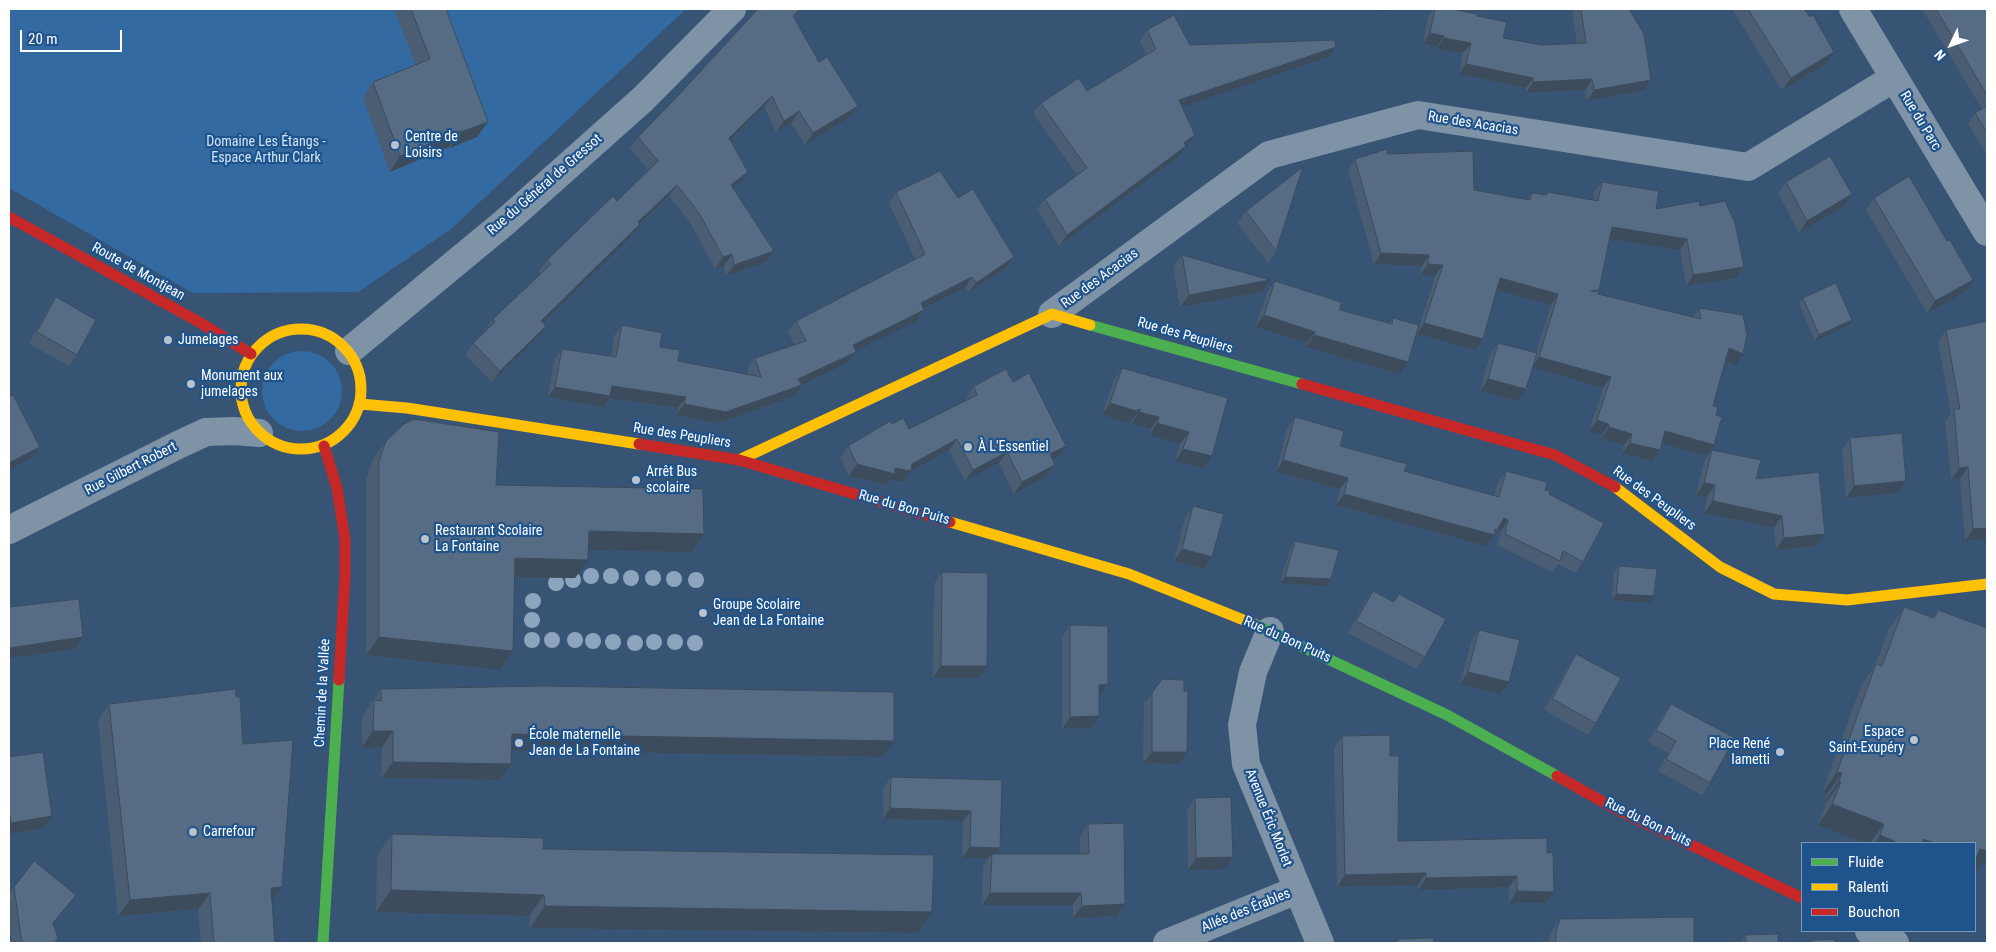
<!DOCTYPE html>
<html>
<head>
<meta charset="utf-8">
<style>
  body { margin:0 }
  #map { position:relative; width:1996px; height:952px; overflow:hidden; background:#385474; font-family:"Roboto Condensed",sans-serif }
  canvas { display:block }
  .frame { position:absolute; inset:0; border:10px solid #fff; pointer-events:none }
  .legend { position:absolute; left:1801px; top:842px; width:175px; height:90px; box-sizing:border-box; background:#1f538c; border:1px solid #7998ba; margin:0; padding:6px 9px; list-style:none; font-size:15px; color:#fff }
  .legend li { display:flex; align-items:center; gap:10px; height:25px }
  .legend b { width:25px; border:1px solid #7998ba }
  .north { position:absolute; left:1926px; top:20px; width:50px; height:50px; -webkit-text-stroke:4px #1f538c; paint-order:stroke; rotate:228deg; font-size:14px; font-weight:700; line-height:20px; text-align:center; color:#fff }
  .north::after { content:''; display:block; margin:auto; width:18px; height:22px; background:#fff; clip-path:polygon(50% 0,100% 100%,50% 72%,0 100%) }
  .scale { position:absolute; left:20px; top:30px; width:102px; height:22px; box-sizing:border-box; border:2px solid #fff; border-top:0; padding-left:6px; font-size:15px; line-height:18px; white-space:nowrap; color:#fff; -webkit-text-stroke:4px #1f538c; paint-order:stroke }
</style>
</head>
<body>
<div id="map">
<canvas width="1996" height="952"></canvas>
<div class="frame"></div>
<ul class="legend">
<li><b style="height:6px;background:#4caf50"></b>Fluide</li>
<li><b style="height:6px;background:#ffc107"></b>Ralenti</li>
<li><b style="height:6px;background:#c62828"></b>Bouchon</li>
</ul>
<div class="north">N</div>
<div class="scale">20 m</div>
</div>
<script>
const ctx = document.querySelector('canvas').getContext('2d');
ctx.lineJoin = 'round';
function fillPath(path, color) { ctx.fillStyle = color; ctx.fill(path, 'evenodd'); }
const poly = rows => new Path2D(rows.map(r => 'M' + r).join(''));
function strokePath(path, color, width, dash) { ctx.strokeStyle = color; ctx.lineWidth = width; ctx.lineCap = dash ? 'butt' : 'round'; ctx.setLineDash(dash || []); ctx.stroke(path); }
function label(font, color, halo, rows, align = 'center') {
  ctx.font = font + ' "Roboto Condensed",sans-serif'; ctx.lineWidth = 4.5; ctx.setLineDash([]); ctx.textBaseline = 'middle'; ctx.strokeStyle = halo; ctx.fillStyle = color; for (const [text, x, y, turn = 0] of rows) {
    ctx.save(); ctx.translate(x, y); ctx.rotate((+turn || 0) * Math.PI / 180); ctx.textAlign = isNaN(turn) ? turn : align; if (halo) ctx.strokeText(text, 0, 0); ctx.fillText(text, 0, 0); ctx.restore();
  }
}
fillPath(poly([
  [9,9,686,9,451,229,358,292,193,293,9,188],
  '262 391a40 40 0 1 1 80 0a40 40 0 1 1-80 0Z'
]), '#346aa2');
strokePath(poly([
  [1853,9,1987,232],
  [1052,314,1269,155,1418,115,1748,167,1894,78],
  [349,351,505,222,643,99,732,9],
  [9,530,178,445,206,432,234,431,259,433],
  [1270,631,1253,672,1242,725,1246,764,1320,943],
  [1869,931,1895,943],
  [1167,943,1297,890]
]), '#7f93a7', 28);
strokePath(poly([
  [1090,325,1302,384],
  [1256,625,1447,715,1557,776],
  [323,943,339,680]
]), '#4caf50', 11);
strokePath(poly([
  '241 389a60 60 0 1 1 120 0a60 60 0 1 1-120 0Z',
  [360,404,407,408,639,444],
  [739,460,1052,314,1090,325],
  [1615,487,1720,567,1774,594,1847,600,1987,584],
  [950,522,1129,574,1256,625]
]), '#ffc107', 11);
strokePath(poly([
  [9,217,199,322,251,354],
  [1302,384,1555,455,1615,487],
  [639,444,739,460,950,522],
  [324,446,337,488,345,539,345,576,339,680],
  [1557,776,1612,807,1802,898]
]), '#c62828', 11);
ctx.fillStyle = '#8ca4bd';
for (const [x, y] of [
  [591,576],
  [611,576],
  [631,578],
  [653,578],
  [674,579],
  [573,580],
  [696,580],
  [556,583],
  [533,601],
  [532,620],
  [532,640],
  [552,640],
  [575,640],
  [593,641],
  [613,642],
  [654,642],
  [675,642],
  [635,643],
  [695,643]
]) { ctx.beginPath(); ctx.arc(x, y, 8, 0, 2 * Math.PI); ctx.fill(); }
fillPath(poly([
  [394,9,446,9,477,137,450,148,449,147,390,172,363,98,373,82,416,65],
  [1434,9,1451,9,1477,16,1503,38,1542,45,1577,44,1572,9,1629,9,1651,80,1644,90,1587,101,1585,90,1526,93,1526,88,1459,74,1463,53,1436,49,1437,46,1423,44,1428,16],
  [1732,9,1804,9,1826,64,1782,90],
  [1922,9,1987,9,1987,155,1968,124,1975,113,1982,109],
  [793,18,850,117,805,145,791,123,776,132,764,107,731,140,748,172,740,183,733,189,774,251,766,262,726,276,724,266,715,269,691,224,669,196,640,224,632,236,543,323,546,326,538,337,492,382,465,355,473,343,485,331,485,330,493,319,541,274,539,271,547,260,617,201,648,170,630,148,638,137],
  [1147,30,1190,45,1328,57,1182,107,1187,146,1184,149,1178,157,1059,246,1037,209,1045,199,1077,175,1033,113,1041,103,1087,91,1146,55,1140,41],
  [1388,154,1474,190,1527,200,1532,193,1545,195,1547,192,1593,200,1594,192,1602,182,1656,209,1700,206,1736,278,1686,286,1680,250,1610,238,1598,292,1598,294,1693,317,1699,308,1736,365,1725,361,1713,406,1716,415,1714,445,1707,456,1661,443,1652,461,1622,453,1624,445,1601,438,1602,435,1589,431,1603,388,1532,367,1526,389,1517,401,1480,391,1490,355,1498,343,1536,353,1551,305,1497,290,1475,350,1417,334,1435,276,1420,275,1422,266,1374,264,1348,170,1355,159],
  [1786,182,1844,206,1799,233,1778,193],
  [896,192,958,198,1014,257,1006,268,968,293,965,288,923,308,924,310,917,321,855,351,856,352,848,363,802,385,795,396,718,423,676,415,678,408,609,398,603,407,548,397,554,360,562,349,611,357,614,336,622,325,660,347,678,361,749,374,747,369,755,358,795,345,788,332,796,321,915,259,889,203],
  [1874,198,1965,292,1927,313,1866,210],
  [1246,211,1276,251,1268,263,1237,223],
  [1182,255,1270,280,1262,292,1180,307,1173,267],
  [1275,281,1340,310,1389,324,1393,318,1400,374,1306,347,1307,343,1255,327,1267,293],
  [56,297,77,355,69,366,29,344,48,309],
  [1803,298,1848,326,1815,341,1799,304],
  [1946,330,1987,539,1965,541,1960,479,1951,480,1945,421,1951,414,1938,342],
  [1122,368,1212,456,1204,468,1175,461,1180,444,1149,435,1151,429,1131,424,1132,420,1128,423,1102,415,1114,380],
  [1013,382,1066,446,1058,457,1053,460,1055,465,1047,476,1014,494,999,463,965,481,949,450,910,472,903,482,890,480,887,485,849,476,840,458,848,446,892,424,909,429,967,400,966,398,974,386],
  [1295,417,1340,446,1404,471,1494,495,1498,482,1506,471,1545,490,1549,494,1583,562,1575,573,1558,564,1552,572,1497,545,1501,531,1497,530,1486,546,1336,505,1340,489,1276,472,1287,429],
  [1850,438,1897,493,1846,498,1842,450],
  [386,441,496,485,692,552,588,550,588,560,575,578,514,577,513,651,500,670,366,655,366,480,373,459],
  [1712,450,1756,479,1817,546,1776,550,1774,528,1704,513,1707,497,1696,495,1704,462],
  [1193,506,1204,569,1174,561,1185,518],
  [1295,541,1326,586,1280,583,1291,547],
  [1619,566,1654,596,1650,603,1612,600,1614,572],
  [942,572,978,678,933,678,934,584],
  [1373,591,1393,602,1399,594,1425,657,1416,669,1348,633,1364,603],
  [1904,607,1932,618,1938,610,1987,628,1987,856,1976,873,1975,873,1975,843,1864,843,1818,825,1826,803,1824,802,1827,794,1822,793,1861,686,1875,665,1889,629],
  [1070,625,1108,684,1099,696,1099,716,1091,728,1062,729,1062,637],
  [1479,630,1500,694,1460,684,1471,642],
  [1576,654,1596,723,1588,735,1544,710,1568,666],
  [381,689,882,757,512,750,500,780,381,778,382,748,362,747,362,716],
  [1184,691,1187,752,1179,764,1143,763,1144,704,1152,693],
  [236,697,243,744,275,943,201,943,198,909,118,916,98,720,109,704],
  [1671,704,1710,783,1702,795,1658,771,1668,753,1648,742,1662,716],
  [1342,736,1390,756,1398,841,1547,838,1546,903,1509,903,1509,887,1418,890,1418,885,1337,887,1334,748],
  [9,757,52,816,44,828,9,834],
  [891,777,1002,780,996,854,1080,854,1080,836,1088,824,1125,904,1117,916,1073,918,1073,905,982,905,983,866,988,859,962,858,963,821,883,819,883,788],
  [1195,798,1225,869,1188,870,1187,810],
  [392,834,543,849,917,933,530,928,529,916,376,912,377,855],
  [14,887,76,895,53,924,54,943,12,943,9,921,9,894],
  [1560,919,1694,943,1547,943,1552,931],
  [1745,935,1778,943,1739,943]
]), '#4a5d72');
fillPath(poly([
  [1381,9,1398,9,1379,11],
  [1430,33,1444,36,1437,46,1423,44],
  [1444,38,1471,43,1463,53,1436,49],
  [1336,47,1328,57,1171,111,1179,100],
  [1834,52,1826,64,1782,90,1791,78],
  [1466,64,1533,78,1526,88,1459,74],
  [1592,79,1585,90,1526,93,1533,82],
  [1651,80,1644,90,1587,101,1594,90],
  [772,96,764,107,721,149,729,138],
  [858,106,850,117,805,145,813,133],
  [799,111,791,123,776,132,784,121],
  [488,122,477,137,450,148,461,132],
  [460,131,449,147,390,172,400,156],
  [1195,135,1178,157,1059,246,1067,235],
  [748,172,740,183,723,197,731,185],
  [677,185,669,196,630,233,638,222],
  [1852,194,1844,206,1799,233,1807,221],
  [640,224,632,236,533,333,541,321],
  [1612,227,1687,239,1680,250,1605,238],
  [774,251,766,262,726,276,734,265],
  [1381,253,1429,255,1422,266,1374,264],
  [732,254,724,266,715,269,723,257],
  [1014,257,1006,268,968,293,976,283],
  [1428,264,1443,265,1435,276,1420,275],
  [1744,267,1736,278,1686,286,1693,275],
  [972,277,965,288,913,314,921,303],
  [1500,278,1558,294,1551,305,1493,289],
  [1270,280,1262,292,1180,307,1189,295],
  [1973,280,1965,292,1927,313,1935,301],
  [924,310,917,321,845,356,853,345],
  [1264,315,1315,332,1307,343,1255,327],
  [1852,320,1848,326,1815,341,1819,335],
  [1424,323,1483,339,1475,350,1417,334],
  [546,326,538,337,492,382,500,371],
  [1314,335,1408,362,1400,374,1306,347],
  [1729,348,1743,354,1736,365,1721,359],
  [856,352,848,363,802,385,795,396,718,423,676,415,684,404,798,379],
  [1539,357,1611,377,1603,388,1532,367],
  [1488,379,1526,389,1517,401,1480,391],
  [612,386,686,397,678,408,609,398,603,407,548,397,555,387],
  [1110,403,1141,409,1132,420,1128,423,1102,415],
  [1139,412,1159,417,1151,429,1131,424],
  [1597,420,1609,424,1602,435,1589,431],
  [1157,423,1189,432,1180,444,1149,435],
  [1609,427,1632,434,1624,445,1601,438],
  [1665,431,1714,445,1707,456,1657,442],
  [957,439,949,450,910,472,903,482,890,480,887,485,849,476,857,464,895,468,912,464],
  [1630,443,1660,450,1652,461,1622,453],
  [1066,446,1058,457,1042,465,1050,454],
  [40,447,31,458,9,470,9,463],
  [1183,449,1212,456,1204,468,1175,461],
  [1007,452,999,463,965,481,973,470],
  [1283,460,1348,478,1340,489,1276,472],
  [1055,465,1047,476,1014,494,1022,482],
  [1968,467,1960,479,1951,480,1959,468],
  [1906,481,1897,493,1846,498,1854,486],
  [1704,483,1715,485,1707,497,1696,495],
  [1344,494,1494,535,1486,546,1336,505],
  [1713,501,1782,516,1774,528,1704,513],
  [1504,518,1508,520,1501,531,1496,529],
  [1987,528,1987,539,1965,541,1973,529],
  [589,531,704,534,692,552,576,550],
  [1825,534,1817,546,1776,550,1784,538],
  [1182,549,1212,557,1204,569,1174,561],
  [515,558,588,560,575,578,502,577],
  [1285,577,1331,579,1326,586,1280,583],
  [1616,594,1654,596,1650,603,1612,600],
  [83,637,75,649,9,658,9,648],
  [379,637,513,651,500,670,366,655],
  [941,666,987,666,978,678,933,678],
  [1468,672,1509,682,1500,694,1460,684],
  [1108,684,1100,696,1091,697,1099,685],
  [1099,716,1091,728,1062,729,1070,717],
  [373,731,393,731,382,748,362,747],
  [512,734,894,741,882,757,501,750],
  [1152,752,1187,752,1179,764,1143,763],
  [393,762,511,764,500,780,381,778],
  [1837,772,1842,773,1827,794,1822,793],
  [1839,781,1841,782,1826,803,1824,802],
  [1832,804,1884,824,1870,843,1864,843,1818,825],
  [890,808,971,811,963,821,883,819],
  [52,816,44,828,9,834,9,827,11,823],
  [1880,835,1899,843,1874,843],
  [1923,839,1935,843,1920,843],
  [970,847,1000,848,992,859,992,854,988,859,962,858],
  [1980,849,1987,851,1987,856,1976,873,1975,873,1975,856],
  [1233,857,1225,869,1188,870,1196,858],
  [1426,873,1418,885,1337,887,1345,875],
  [1517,876,1509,887,1418,890,1426,878],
  [282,887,270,903,271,888],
  [391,890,544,895,529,916,376,912],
  [1517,891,1554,892,1546,903,1509,903],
  [210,893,198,909,118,916,130,900],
  [990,893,1081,893,1073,905,982,905],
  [76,895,67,907,45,935,53,923],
  [1125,904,1117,916,1073,918,1082,906],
  [545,906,932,912,917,933,530,928]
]), '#3c4c5d');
const building = poly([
  [411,9,446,9,488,122,461,132,460,131,400,156,373,82,430,59,411,9],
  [758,9,798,9,799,10,793,16,819,62,827,57,858,106,813,133,799,111,784,121,772,96,729,138,748,172,731,185,774,251,734,265,732,254,723,257,699,213,677,185,638,222,640,224,541,321,546,326,500,371,473,343,495,322,493,319,551,264,547,260,613,196,617,201,658,161,638,137,674,100,758,9],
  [1435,9,1451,9,1477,14,1477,16,1507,22,1503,38,1542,45,1586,43,1581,9,1629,9,1644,34,1651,80,1594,90,1592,79,1533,82,1533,78,1466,64,1471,43,1444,38,1444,36,1430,33,1435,9],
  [1748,9,1804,9,1810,17,1813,15,1834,52,1791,78,1748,9],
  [1936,9,1987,9,1987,95,1936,9],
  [1174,15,1190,45,1335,40,1336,47,1179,100,1195,135,1184,143,1186,146,1067,235,1045,199,1087,168,1041,103,1079,78,1087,91,1156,49,1147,30,1174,15],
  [1987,106,1987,132,1975,113,1987,106],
  [1387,149,1388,154,1473,151,1474,190,1530,200,1532,193,1547,195,1547,192,1598,201,1602,182,1659,191,1656,209,1699,201,1700,206,1725,201,1735,223,1744,267,1693,275,1687,239,1612,227,1599,290,1591,291,1599,292,1598,294,1701,319,1699,308,1743,315,1747,335,1743,354,1729,348,1713,406,1718,407,1716,415,1722,417,1714,445,1665,431,1660,450,1630,443,1632,434,1609,427,1609,424,1597,420,1611,377,1539,357,1558,294,1500,278,1483,339,1424,323,1443,265,1428,264,1429,255,1381,253,1355,159,1387,149],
  [1830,156,1852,194,1807,221,1786,182,1830,156],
  [1303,167,1276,251,1246,211,1303,167],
  [940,171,958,198,973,189,1014,257,976,283,972,277,921,303,924,310,853,345,856,352,798,379,802,385,726,412,684,404,686,397,612,386,610,396,555,387,562,349,616,357,622,325,662,333,660,347,680,350,678,361,761,377,755,358,806,341,796,321,925,254,896,192,940,171],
  [1909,176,1947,241,1950,240,1973,280,1935,301,1874,198,1909,176],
  [1182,255,1270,280,1189,295,1182,255],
  [1275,281,1341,302,1340,310,1392,324,1393,318,1419,325,1408,362,1314,335,1315,332,1264,315,1275,281],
  [1836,283,1852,320,1819,335,1803,298,1836,283],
  [56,297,96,320,77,355,37,332,56,297],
  [1987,321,1987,528,1973,529,1968,467,1959,468,1954,409,1960,409,1946,330,1987,321],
  [1498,343,1537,353,1526,389,1488,379,1498,343],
  [1122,368,1228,398,1212,456,1183,449,1189,432,1157,423,1159,417,1139,412,1141,409,1136,411,1110,403,1122,368],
  [1006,369,1013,382,1029,373,1066,446,1050,454,1055,465,1022,482,1007,452,973,470,957,439,912,464,911,471,895,468,895,474,857,464,848,446,890,421,892,424,903,418,909,429,977,395,974,386,1006,369],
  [13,395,40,447,9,463,9,397,13,395],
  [1295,417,1344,431,1340,446,1407,464,1404,471,1499,497,1506,471,1547,482,1545,490,1550,491,1549,494,1604,523,1583,562,1563,551,1560,561,1505,534,1508,520,1504,518,1497,530,1495,529,1494,535,1344,494,1348,478,1283,460,1295,417],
  [414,419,499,432,496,485,703,489,704,534,589,531,588,560,515,558,513,651,379,637,379,461,386,441,404,424,414,419],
  [1902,433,1906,481,1854,486,1850,438,1902,433],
  [1712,450,1761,460,1756,479,1819,472,1825,534,1784,538,1782,516,1713,501,1715,485,1704,483,1712,450],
  [1193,506,1224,514,1212,557,1182,549,1193,506],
  [1295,541,1339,550,1331,579,1285,577,1295,541],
  [1619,566,1657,569,1654,596,1616,594,1619,566],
  [942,572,988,573,987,666,941,666,942,572],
  [1373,591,1394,602,1399,594,1446,619,1425,657,1356,621,1373,591],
  [79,599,83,637,9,648,9,607,79,599],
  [1904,607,1934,618,1938,610,1987,628,1987,851,1980,849,1976,858,1975,858,1975,843,1935,843,1923,839,1922,843,1899,843,1880,835,1884,824,1832,804,1841,782,1839,781,1842,773,1837,772,1876,664,1882,666,1904,607],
  [1070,625,1108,626,1108,684,1099,685,1099,716,1070,717,1070,625],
  [1479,630,1520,640,1509,682,1468,672,1479,630],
  [1576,654,1621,678,1596,723,1552,699,1576,654],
  [1162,679,1184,680,1184,691,1188,691,1187,752,1152,752,1152,693,1162,679],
  [544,686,894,692,894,741,512,734,511,764,393,762,393,731,373,731,374,700,381,701,381,689,544,686],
  [236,689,236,697,240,697,243,744,293,740,282,887,271,888,275,943,214,943,210,893,130,900,109,704,236,689],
  [1671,704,1735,738,1710,783,1666,759,1676,741,1656,730,1671,704],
  [1390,735,1390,756,1399,756,1398,841,1547,838,1547,853,1553,852,1554,892,1517,891,1517,876,1426,878,1426,873,1345,875,1342,736,1390,735],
  [43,752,52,816,11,823,9,810,9,757,43,752],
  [891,777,1002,780,1000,848,970,847,971,811,890,808,891,777],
  [1231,797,1233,857,1196,858,1195,798,1231,797],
  [1124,823,1125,904,1082,906,1081,893,990,893,992,854,1089,854,1088,824,1124,823],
  [392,834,544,838,543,849,934,855,932,912,545,906,544,895,391,890,392,834],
  [34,861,76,895,53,923,58,938,54,943,22,943,14,887,34,861],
  [1694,917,1694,943,1556,943,1556,931,1560,919,1694,917],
  [1778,934,1778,943,1746,943,1745,935,1778,934],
  [1434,938,1434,943,1398,943,1398,939,1434,938],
  [1835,939,1835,943,1812,943,1812,940,1835,939]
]);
fillPath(building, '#566c85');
strokePath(building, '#3c4c5d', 1);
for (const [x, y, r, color] of [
  [395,145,5,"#b9c3ce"],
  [168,340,5,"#b9c3ce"],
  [191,384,5,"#b9c3ce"],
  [968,447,5,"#b9c3ce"],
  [636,480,5,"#b9c3ce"],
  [425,539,5,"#b9c3ce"],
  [703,613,5,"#b9c3ce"],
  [1914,740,5,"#b9c3ce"],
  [519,743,5,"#b9c3ce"],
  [1780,752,5,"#b9c3ce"],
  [193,832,5,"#b9c3ce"]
]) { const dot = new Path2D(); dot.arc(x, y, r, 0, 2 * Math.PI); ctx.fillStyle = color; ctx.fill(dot); strokePath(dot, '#1f538c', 2); }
label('14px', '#fff', '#1f538c', [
  ["Rue du Parc",1920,121,59],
  ["Rue des Acacias",1473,124,9],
  ["Rue du Général de Gressot",545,185,-41],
  ["Route de Montjean",138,272,29],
  ["Rue des Acacias",1100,279,-36],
  ["Rue des Peupliers",1185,336,16],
  ["Rue des Peupliers",682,436,9],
  ["Rue Gilbert Robert",131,469,-27],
  ["Rue des Peupliers",1654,499,36],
  ["Rue du Bon Puits",904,508,16],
  ["Rue du Bon Puits",1287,640,24],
  ["Chemin de la Vallée",323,693,-87],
  ["Avenue Éric Morlet",1268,818,68],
  ["Rue du Bon Puits",1648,823,26],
  ["Allée des Érables",1246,911,-22]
]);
label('14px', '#fff', '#1f538c', [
  ["Centre de",405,137],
  ["Loisirs",405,153],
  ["Jumelages",178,340],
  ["Monument aux",201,376],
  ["jumelages",201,392],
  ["À L'Essentiel",978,447],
  ["Arrêt Bus",646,472],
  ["scolaire",646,488],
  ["Restaurant Scolaire",435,531],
  ["La Fontaine",435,547],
  ["Groupe Scolaire",713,605],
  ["Jean de La Fontaine",713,621],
  ["Espace",1904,732,"right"],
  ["Saint-Exupéry",1904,748,"right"],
  ["École maternelle",529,735],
  ["Jean de La Fontaine",529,751],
  ["Place René",1770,744,"right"],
  ["Iametti",1770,760,"right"],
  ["Carrefour",203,832]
], 'left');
label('14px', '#d1e5f9', '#1f538c', [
  ["Domaine Les Étangs -",266,142],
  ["Espace Arthur Clark",266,158]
]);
</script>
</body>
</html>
